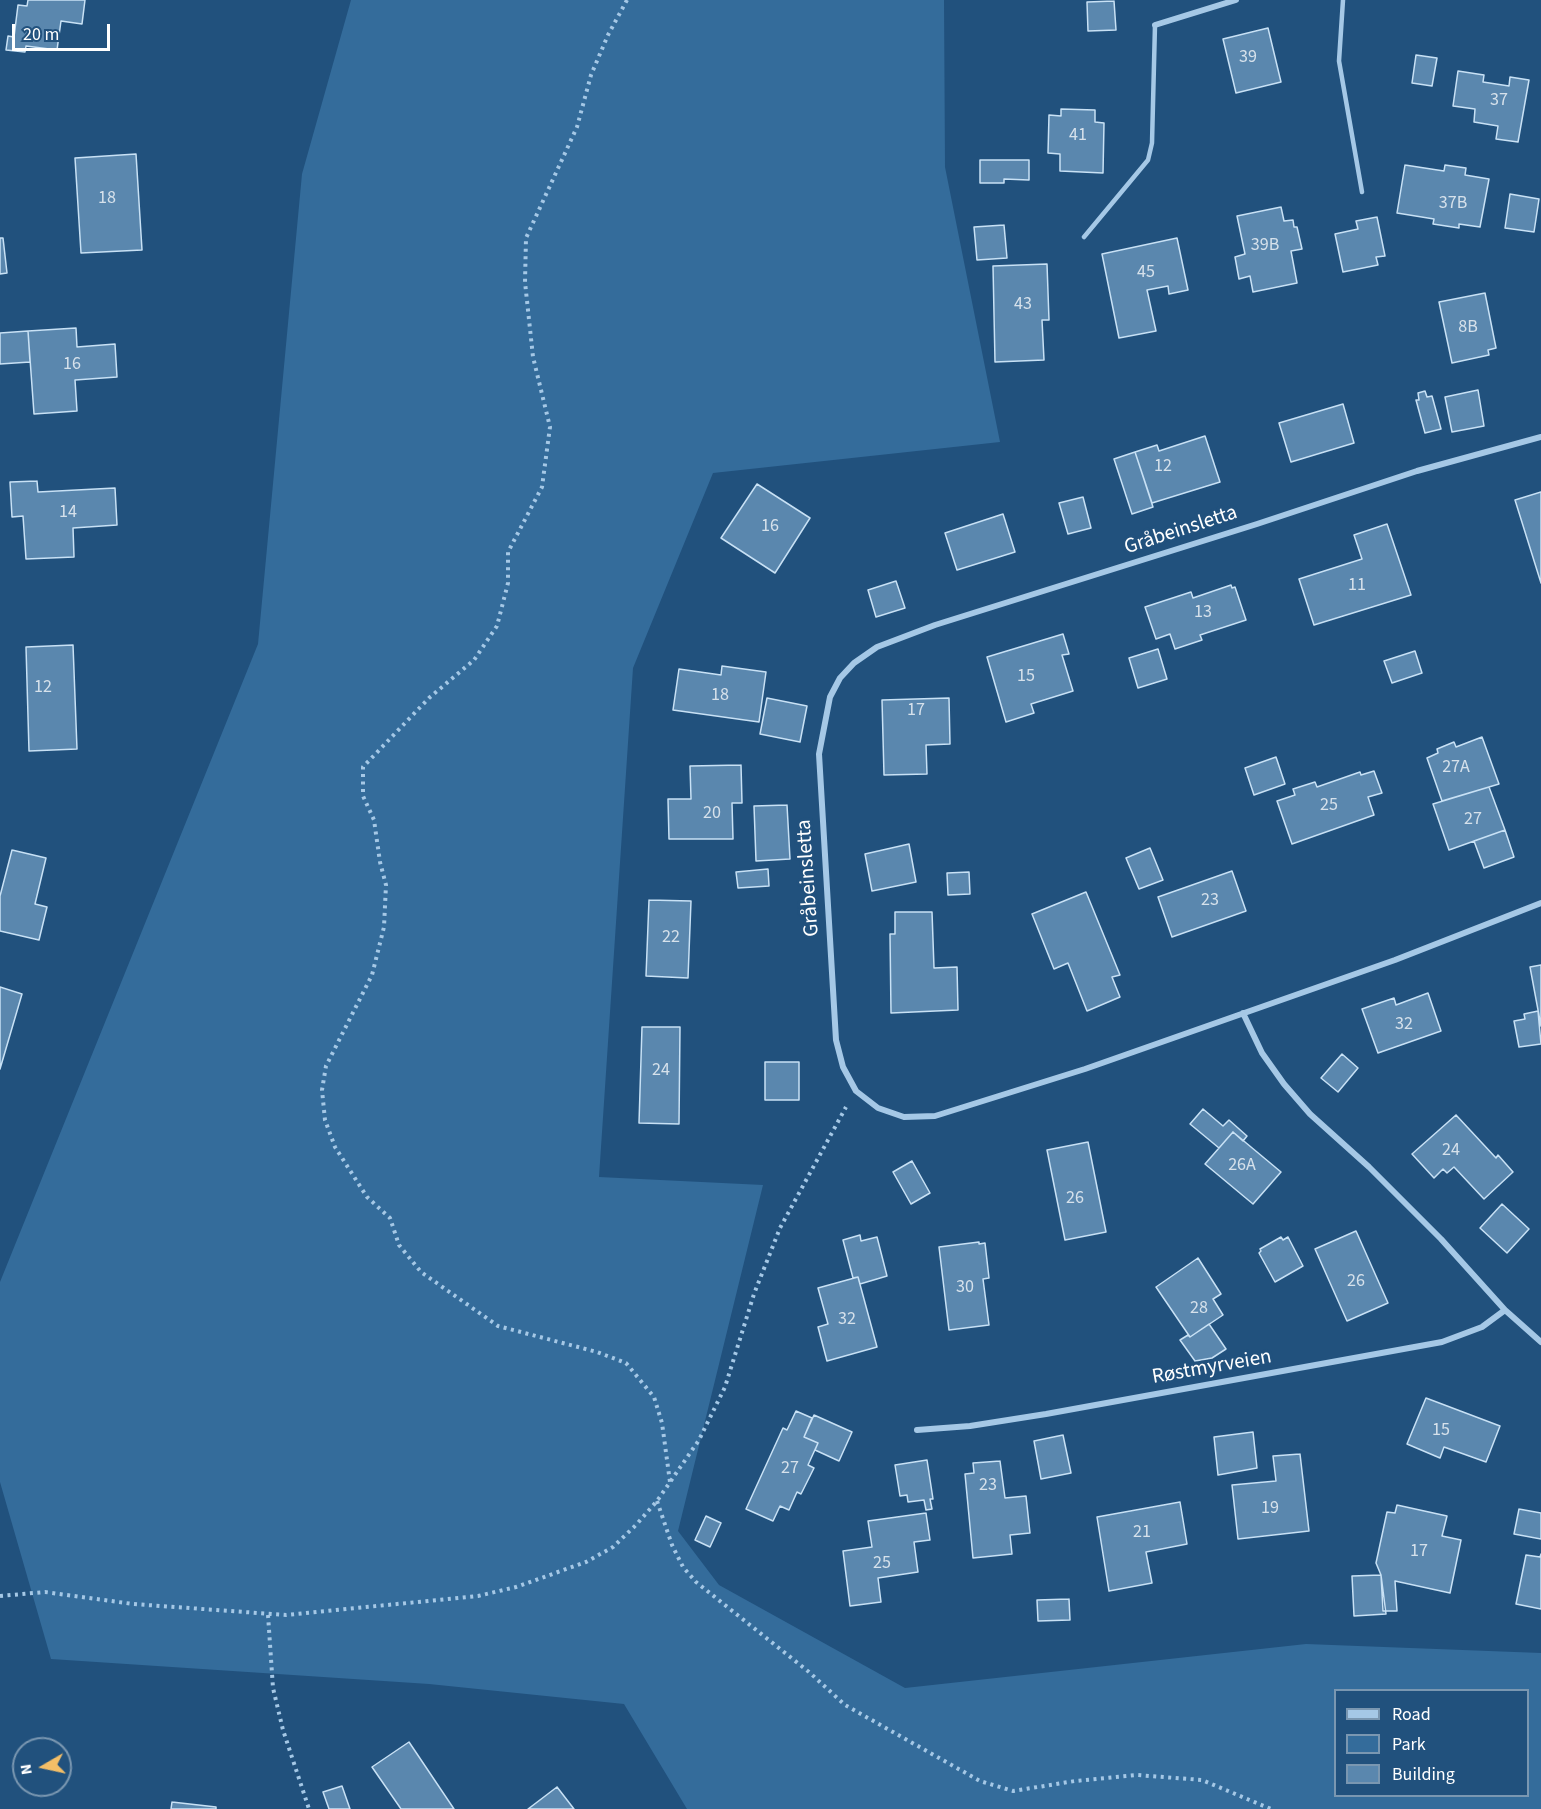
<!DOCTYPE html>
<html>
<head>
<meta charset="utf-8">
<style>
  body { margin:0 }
  #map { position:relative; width:1541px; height:1809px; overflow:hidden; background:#21517d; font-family:"Source Sans 3",sans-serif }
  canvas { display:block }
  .legend { position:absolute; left:1334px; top:1689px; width:195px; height:108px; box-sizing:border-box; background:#21517d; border:2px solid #7a97b1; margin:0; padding:8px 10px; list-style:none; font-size:18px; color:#fff }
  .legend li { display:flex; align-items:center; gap:12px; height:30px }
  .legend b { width:30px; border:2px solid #7a97b1 }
  .north { position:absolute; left:12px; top:1737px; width:60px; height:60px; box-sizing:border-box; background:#21517d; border:2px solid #7a97b1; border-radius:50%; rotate:261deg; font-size:16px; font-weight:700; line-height:24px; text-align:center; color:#fff }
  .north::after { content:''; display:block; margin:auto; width:21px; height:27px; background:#f3be67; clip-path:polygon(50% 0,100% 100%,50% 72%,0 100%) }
  .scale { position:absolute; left:12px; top:24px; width:98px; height:27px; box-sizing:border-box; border:3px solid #fff; border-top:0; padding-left:8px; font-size:18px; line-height:21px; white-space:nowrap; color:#fff; -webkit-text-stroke:4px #21517d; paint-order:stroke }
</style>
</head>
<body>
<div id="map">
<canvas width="1541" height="1809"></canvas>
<ul class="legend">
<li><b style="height:8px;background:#a5c8e6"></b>Road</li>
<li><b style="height:16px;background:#346c9b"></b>Park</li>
<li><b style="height:16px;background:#5a87ae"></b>Building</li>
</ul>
<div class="north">N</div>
<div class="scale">20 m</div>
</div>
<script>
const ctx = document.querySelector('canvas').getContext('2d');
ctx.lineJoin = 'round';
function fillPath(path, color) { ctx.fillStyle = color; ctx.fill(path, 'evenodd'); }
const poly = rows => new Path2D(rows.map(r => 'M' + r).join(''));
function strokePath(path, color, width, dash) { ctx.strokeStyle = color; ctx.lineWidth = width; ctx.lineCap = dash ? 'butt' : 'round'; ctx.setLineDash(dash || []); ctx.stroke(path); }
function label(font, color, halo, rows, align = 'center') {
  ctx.font = font + ' "Source Sans 3",sans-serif'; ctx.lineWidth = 6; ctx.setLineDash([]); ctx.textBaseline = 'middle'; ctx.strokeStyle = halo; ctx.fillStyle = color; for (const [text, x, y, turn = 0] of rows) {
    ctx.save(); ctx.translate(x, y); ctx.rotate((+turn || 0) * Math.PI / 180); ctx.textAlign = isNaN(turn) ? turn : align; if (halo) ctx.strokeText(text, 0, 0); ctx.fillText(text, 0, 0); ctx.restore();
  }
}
fillPath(poly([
  [351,0,944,0,945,167,1000,442,713,473,633,668,599,1177,763,1185,678,1531,719,1585,905,1688,1306,1644,1541,1653,1541,1809,687,1809,624,1704,429,1684,51,1659,0,1482,0,1282,258,644,302,174],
  [1336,1690,1528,1690,1528,1796,1336,1796]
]), '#346c9b');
const building = poly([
  [28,0,85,0,82,24,61,21,57,50,26,46,25,52,6,50,8,36,14,37,18,5,27,6,28,0],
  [1114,1,1116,30,1088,31,1087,2,1114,1],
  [1268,28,1281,82,1236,93,1223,39,1268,28],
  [1416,55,1437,58,1432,86,1412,83,1416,55],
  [1458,71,1484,75,1483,82,1509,86,1510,77,1529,80,1518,142,1496,139,1498,126,1474,122,1475,109,1453,106,1458,71],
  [1061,109,1095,110,1095,122,1104,123,1103,173,1060,171,1060,154,1048,153,1049,115,1061,116,1061,109],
  [136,154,142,250,81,253,75,158,136,154],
  [980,160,1029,160,1029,180,1004,179,1004,183,980,183,980,160],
  [1405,165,1444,171,1445,165,1466,168,1465,175,1489,179,1480,227,1459,224,1459,228,1433,224,1434,219,1397,213,1405,165],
  [1510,194,1539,199,1534,232,1505,228,1510,194],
  [1281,207,1284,221,1293,220,1294,227,1297,227,1302,249,1291,251,1297,283,1253,292,1250,276,1239,279,1235,257,1245,254,1237,216,1281,207],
  [1377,217,1385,256,1376,257,1378,265,1343,272,1335,234,1358,229,1356,221,1377,217],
  [1004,225,1007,258,977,260,974,227,1004,225],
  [0,238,3,238,7,273,0,274,0,238],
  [1177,238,1188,290,1169,294,1168,286,1147,290,1156,331,1119,338,1102,254,1177,238],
  [1047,264,1049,320,1042,320,1044,360,995,362,993,266,1047,264],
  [1485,293,1496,348,1488,350,1489,355,1452,363,1439,302,1485,293],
  [76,328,77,347,115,344,117,377,75,380,77,411,34,414,28,331,76,328],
  [28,331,30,362,0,364,0,333,28,331],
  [1478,390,1484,426,1452,432,1445,397,1478,390],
  [1425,391,1427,397,1432,396,1441,429,1425,433,1416,400,1419,400,1418,393,1425,391],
  [1343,404,1354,443,1291,462,1279,423,1343,404],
  [1205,436,1220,482,1152,503,1135,452,1157,445,1159,451,1205,436],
  [1135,452,1153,507,1132,514,1114,459,1135,452],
  [37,481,38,492,115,488,117,525,73,528,74,557,26,559,23,516,12,517,10,482,37,481],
  [757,484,810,518,775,573,721,538,757,484],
  [1541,492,1541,583,1515,500,1541,492],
  [1083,497,1091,528,1068,534,1059,503,1083,497],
  [1003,514,1015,552,957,570,945,533,1003,514],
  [1387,524,1411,595,1314,625,1299,579,1362,559,1354,535,1387,524],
  [896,581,905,608,876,617,868,590,896,581],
  [1231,585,1232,588,1235,587,1246,620,1200,635,1202,640,1175,649,1170,634,1156,639,1145,607,1191,592,1193,598,1231,585],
  [1063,634,1069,654,1062,655,1073,691,1031,704,1034,713,1006,722,987,657,1063,634],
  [73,645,77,749,29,751,26,647,73,645],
  [1158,649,1167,679,1138,688,1129,658,1158,649],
  [1415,651,1422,673,1392,683,1384,661,1415,651],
  [722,666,766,672,759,722,673,710,679,669,721,675,722,666],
  [767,698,807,706,800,742,760,734,767,698],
  [949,698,950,744,926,745,927,774,884,775,882,700,949,698],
  [1482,737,1499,784,1442,801,1427,758,1438,753,1437,749,1454,742,1456,747,1482,737],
  [1276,757,1285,784,1254,795,1245,768,1276,757],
  [741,765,742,803,732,803,733,839,669,839,668,799,691,799,690,766,741,765],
  [1374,771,1382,793,1368,797,1374,815,1292,844,1277,801,1295,795,1293,789,1315,782,1317,787,1360,772,1361,775,1374,771],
  [1489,787,1505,830,1449,850,1433,804,1489,787],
  [787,805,790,859,756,861,754,806,787,805],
  [1505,830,1514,857,1484,868,1474,841,1505,830],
  [909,844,916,882,872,891,865,854,909,844],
  [1150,848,1163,880,1139,889,1126,858,1150,848],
  [12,850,46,858,35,904,47,907,39,940,0,931,0,896,12,850],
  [768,869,769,886,738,888,736,872,768,869],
  [1232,871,1246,911,1172,937,1158,897,1232,871],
  [969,872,970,894,948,895,947,873,969,872],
  [1086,892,1120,975,1112,977,1120,997,1087,1011,1068,963,1054,969,1032,914,1086,892],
  [649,900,691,901,688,978,646,976,649,900],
  [895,912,932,912,934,968,957,967,958,1010,891,1013,890,934,895,934,895,912],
  [1541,965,1541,1026,1530,967,1541,965],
  [0,987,22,994,0,1069,0,987],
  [1428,993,1441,1031,1378,1053,1362,1009,1394,998,1396,1005,1428,993],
  [1538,1011,1541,1044,1519,1047,1514,1021,1525,1019,1524,1014,1538,1011],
  [642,1027,680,1027,679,1124,639,1123,642,1027],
  [1342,1054,1358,1068,1338,1092,1321,1078,1342,1054],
  [765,1062,799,1062,799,1100,765,1100,765,1062],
  [1203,1109,1223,1126,1229,1120,1247,1136,1243,1141,1233,1132,1219,1148,1190,1124,1203,1109],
  [1456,1115,1496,1158,1498,1155,1513,1172,1484,1199,1454,1167,1447,1173,1443,1169,1434,1178,1412,1154,1456,1115],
  [1233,1132,1281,1172,1253,1204,1205,1164,1233,1132],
  [1088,1142,1106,1232,1065,1240,1047,1150,1088,1142],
  [912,1161,930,1193,911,1204,893,1172,912,1161],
  [1502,1204,1529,1229,1507,1253,1480,1228,1502,1204],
  [1356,1231,1388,1303,1347,1321,1315,1249,1356,1231],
  [860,1235,861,1241,877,1237,887,1276,860,1284,858,1277,853,1278,843,1240,860,1235],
  [1281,1237,1283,1240,1288,1237,1303,1266,1275,1282,1259,1253,1261,1251,1260,1249,1281,1237],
  [979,1242,979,1244,985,1243,989,1278,983,1279,989,1325,949,1330,939,1247,979,1242],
  [1198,1258,1221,1294,1213,1299,1223,1315,1190,1337,1156,1287,1198,1258],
  [858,1277,877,1347,827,1361,818,1327,828,1324,818,1288,858,1277],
  [1209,1324,1226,1349,1212,1358,1195,1361,1180,1340,1188,1335,1190,1337,1209,1324],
  [1426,1398,1500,1426,1486,1462,1444,1447,1440,1458,1407,1444,1426,1398],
  [796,1411,812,1418,804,1437,818,1443,808,1465,814,1468,801,1494,797,1492,789,1510,780,1506,773,1521,746,1509,783,1428,787,1430,796,1411],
  [814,1415,852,1432,839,1461,815,1450,818,1443,804,1437,814,1415],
  [1253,1432,1257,1468,1218,1475,1214,1437,1253,1432],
  [1063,1435,1071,1473,1041,1479,1034,1441,1063,1435],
  [1300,1454,1309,1531,1238,1539,1232,1485,1276,1481,1273,1456,1300,1454],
  [927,1460,933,1499,930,1499,932,1509,926,1510,924,1500,908,1502,907,1495,900,1496,895,1465,927,1460],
  [1000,1461,1005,1498,1026,1496,1030,1533,1010,1535,1012,1554,973,1558,965,1474,974,1473,973,1463,1000,1461],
  [1180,1502,1187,1544,1146,1552,1152,1583,1109,1591,1097,1517,1180,1502],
  [1397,1505,1447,1516,1442,1536,1461,1540,1450,1593,1395,1581,1397,1611,1383,1611,1381,1575,1376,1563,1387,1512,1395,1513,1397,1505],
  [1519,1509,1541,1513,1541,1539,1514,1534,1519,1509],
  [926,1513,930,1540,914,1542,918,1572,878,1578,881,1602,850,1606,843,1551,872,1547,868,1521,926,1513],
  [706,1516,721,1523,710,1547,695,1540,706,1516],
  [1541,1554,1541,1609,1516,1604,1526,1555,1540,1557,1541,1554],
  [1381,1575,1386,1614,1354,1616,1352,1576,1381,1575],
  [1069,1599,1070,1620,1038,1621,1037,1600,1069,1599],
  [409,1742,454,1809,401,1809,372,1767,409,1742],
  [342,1786,350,1809,329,1809,323,1792,342,1786],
  [557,1787,574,1809,528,1809,557,1787],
  [172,1802,216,1807,216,1809,171,1809,172,1802]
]);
fillPath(building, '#5a87ae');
strokePath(building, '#c8e1f5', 1.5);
strokePath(poly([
  [627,0,608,35,591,75,577,127,526,238,525,282,533,357,550,427,542,487,508,552,508,583,497,626,474,660,429,698,363,767,363,796,374,820,380,862,386,885,384,927,372,975,326,1066,322,1090,325,1120,335,1147,367,1197,390,1218,399,1245,421,1272,498,1326,597,1352,626,1363,654,1397,662,1423,670,1482],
  [657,1501,672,1545,683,1567,696,1582,809,1672,845,1705,980,1781,1013,1791,1075,1781,1137,1775,1202,1780,1271,1809],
  [0,1596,45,1592,133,1604,286,1615,478,1596,516,1587,586,1562,613,1547,636,1525,657,1501,699,1440,725,1387,754,1294,780,1228,846,1107],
  [268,1615,273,1688,283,1730,309,1809]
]), '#a5c8e6', 4, [3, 4.5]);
strokePath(poly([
  [1343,0,1339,61,1362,192],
  [1084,237,1148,160,1152,143,1155,25]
]), '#a5c8e6', 4.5);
strokePath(poly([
  [1155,25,1236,0],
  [1541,437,1417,471,1257,524,935,625,877,647,854,663,840,678,830,697,819,754,836,1040,843,1067,856,1091,878,1108,904,1117,935,1116,1085,1069,1395,960,1541,903],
  [1243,1013,1262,1053,1284,1084,1310,1114,1369,1167,1441,1239,1505,1310,1541,1342],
  [917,1430,970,1426,1046,1414,1442,1342,1482,1327,1505,1310]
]), '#a5c8e6', 6);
label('18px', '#d6e1eb', null, [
  ["39",1248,58],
  ["37",1499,101],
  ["41",1078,136],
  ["18",107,199],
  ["37B",1453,204],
  ["39B",1265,246],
  ["45",1146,273],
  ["43",1023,305],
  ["8B",1468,328],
  ["16",72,365],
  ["12",1163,467],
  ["14",68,513],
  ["16",770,527],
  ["11",1357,586],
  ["13",1203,613],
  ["15",1026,677],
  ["12",43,688],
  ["18",720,696],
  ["17",916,711],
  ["27A",1456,768],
  ["25",1329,806],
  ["20",712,814],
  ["27",1473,820],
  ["23",1210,901],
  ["22",671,938],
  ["32",1404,1025],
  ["24",661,1071],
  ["24",1451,1151],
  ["26A",1242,1166],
  ["26",1075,1199],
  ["26",1356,1282],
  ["30",965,1288],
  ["28",1199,1309],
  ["32",847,1320],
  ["15",1441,1431],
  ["27",790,1469],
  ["23",988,1486],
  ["19",1270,1509],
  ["21",1142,1533],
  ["17",1419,1552],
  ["25",882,1564]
]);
label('21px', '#fff', '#21517d', [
  ["Gråbeinsletta",1181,531,-18],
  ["Gråbeinsletta",809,878,-94],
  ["Røstmyrveien",1212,1368,-10]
]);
</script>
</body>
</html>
